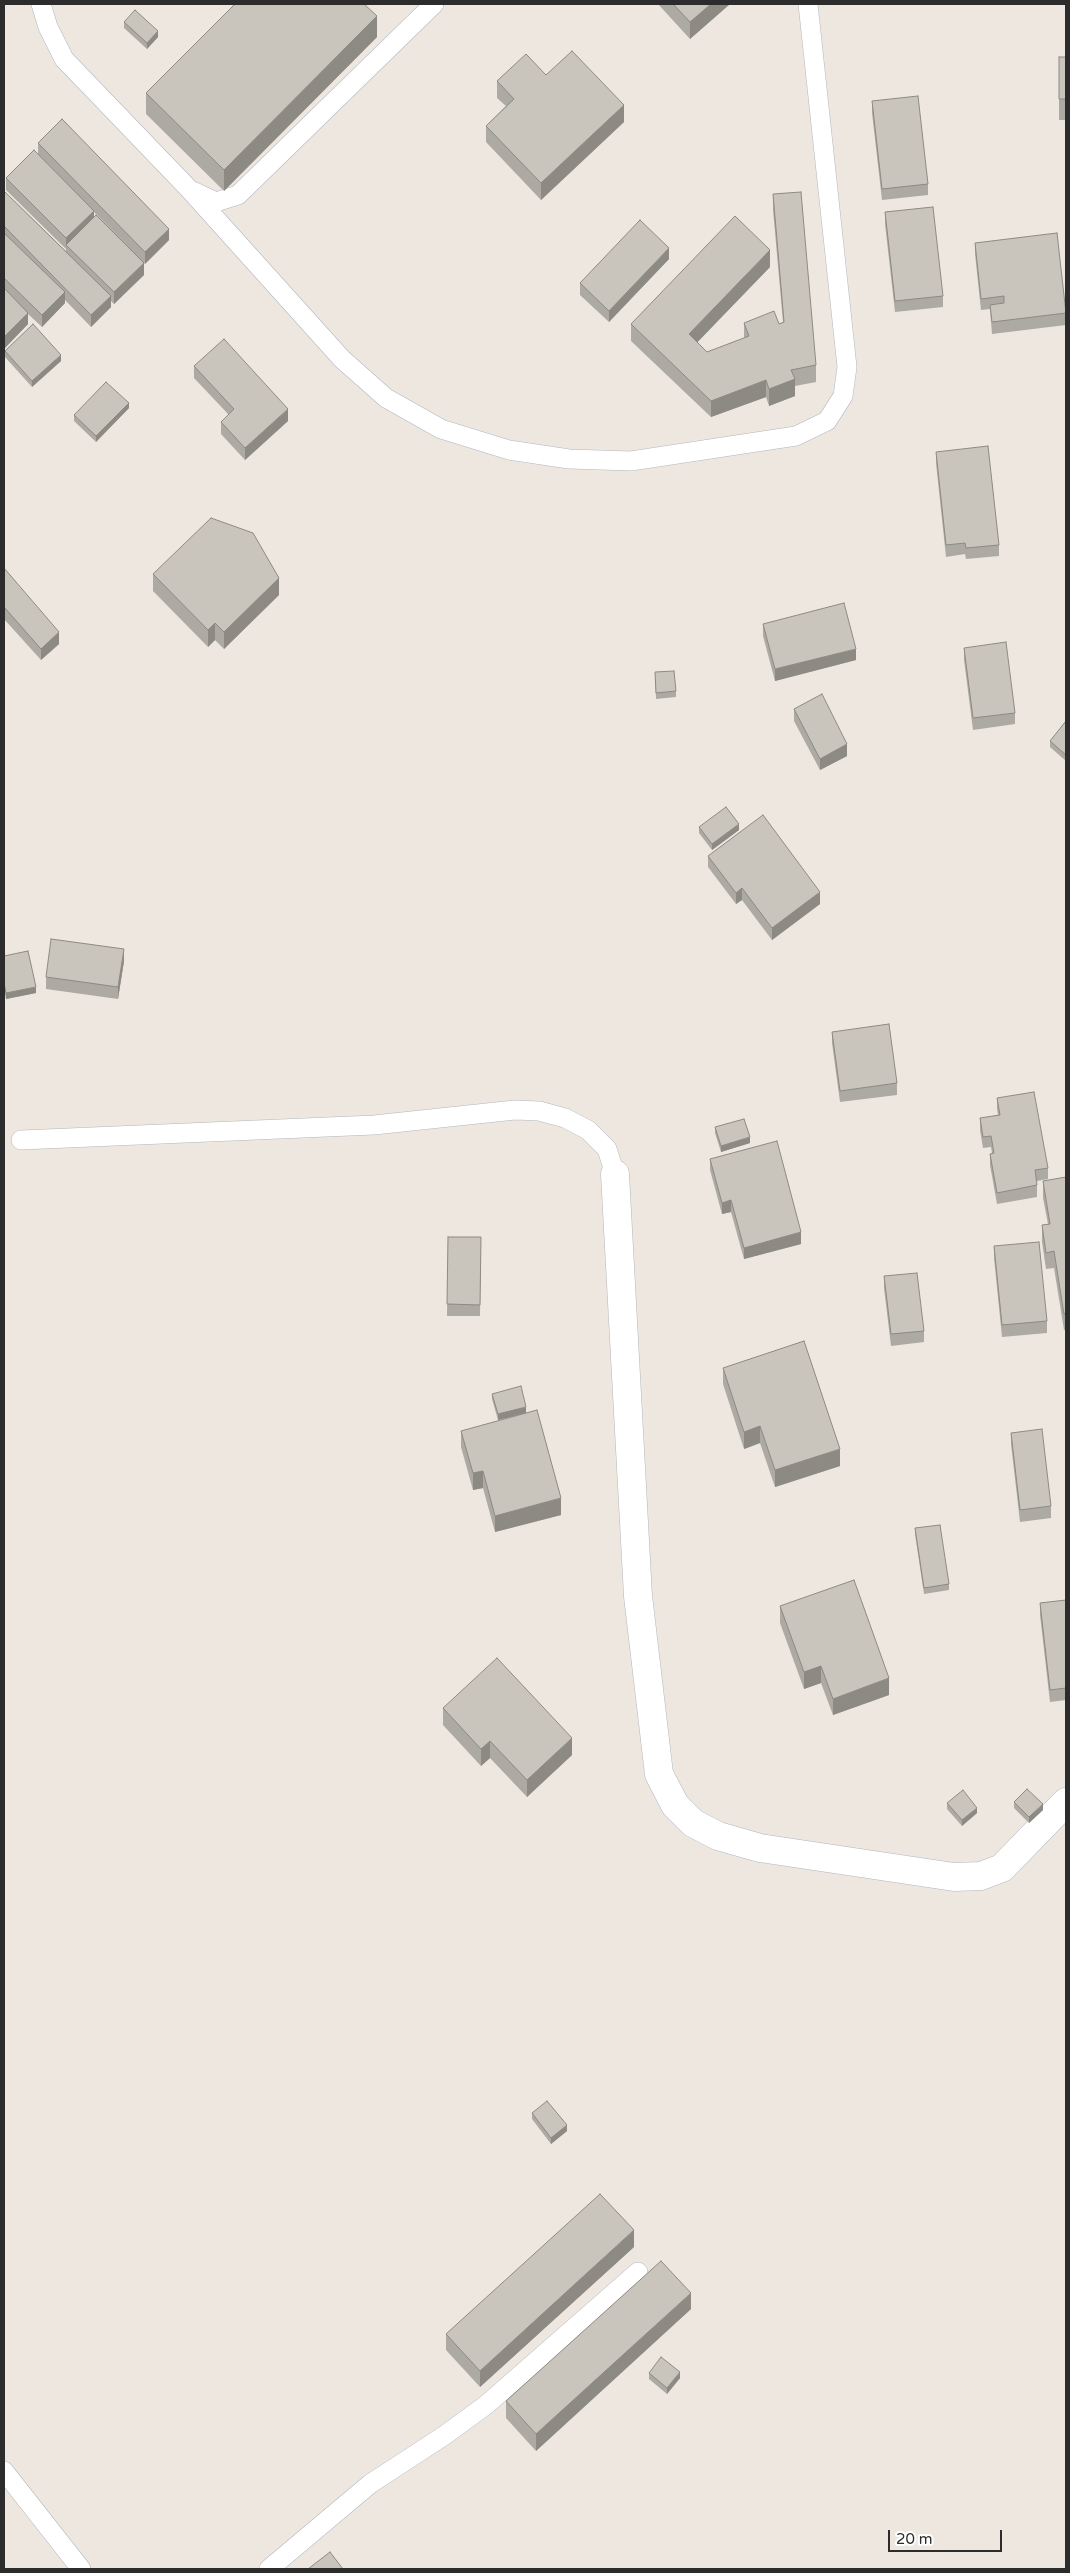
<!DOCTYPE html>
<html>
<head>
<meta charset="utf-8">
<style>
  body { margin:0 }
  #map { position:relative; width:1070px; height:2573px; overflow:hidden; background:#eee7df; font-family:"Varela Round",sans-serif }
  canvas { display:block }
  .frame { position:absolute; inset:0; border:5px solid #2c2c2c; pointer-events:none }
  .scale { position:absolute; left:888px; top:2530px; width:114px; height:22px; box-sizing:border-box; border:2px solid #2c2c2c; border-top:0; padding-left:6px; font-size:15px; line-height:18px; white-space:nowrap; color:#2c2c2c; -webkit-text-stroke:4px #fff; paint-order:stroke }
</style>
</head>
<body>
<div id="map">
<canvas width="1070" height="2573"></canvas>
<div class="frame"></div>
<div class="scale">20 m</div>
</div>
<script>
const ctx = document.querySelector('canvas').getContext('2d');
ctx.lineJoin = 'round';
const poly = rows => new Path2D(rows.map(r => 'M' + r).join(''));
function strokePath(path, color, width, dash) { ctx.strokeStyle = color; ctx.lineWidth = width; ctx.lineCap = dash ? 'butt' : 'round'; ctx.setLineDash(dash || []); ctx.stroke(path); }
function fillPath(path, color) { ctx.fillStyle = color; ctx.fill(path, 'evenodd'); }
const lane = poly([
  [41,4,48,27,64,59,189,189,342,359,386,398,441,429,509,450,569,459,631,461,796,436,827,421,843,396,847,367,808,4],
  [195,192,216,202,238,195,434,4],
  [21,1140,374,1125,515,1110,539,1111,565,1118,588,1130,607,1149,615,1174],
  [4,2471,81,2569],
  [269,2569,370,2484,445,2435,486,2405,638,2272]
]);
const street = poly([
  [615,1174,638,1596,659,1774,675,1805,693,1823,718,1836,760,1848,954,1877,981,1876,1002,1868,1066,1802]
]);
strokePath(lane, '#b2b5c0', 20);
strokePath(street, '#b2b5c0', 29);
strokePath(lane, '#fff', 19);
strokePath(street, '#fff', 28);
fillPath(poly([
  [232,4,364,4,377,37,224,191,146,114,146,93,234,5],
  [658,4,730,4,690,39],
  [124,22,158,37,147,49,124,28],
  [1059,57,1066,57,1066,120,1059,120],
  [497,81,624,122,541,200,486,142,486,126,506,106,497,98],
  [872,101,928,184,928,195,882,200,872,113],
  [38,143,169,240,145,264,94,212,94,217,144,275,114,304,111,301,111,307,91,327,65,300,65,303,42,327,28,314,28,324,4,349,4,191,66,251,66,249,6,190,6,178,38,154],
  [773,194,816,365,816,382,795,386,795,396,769,406,766,397,711,417,631,341,631,324,770,267,697,342,707,352,744,338,744,323,779,324,783,322,773,210],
  [885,212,943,296,943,307,895,312,885,224],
  [975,243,1066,313,1066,325,992,334,990,309,981,310,975,254],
  [669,259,609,322,580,295,580,283],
  [5,351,61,361,32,387,5,357],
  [194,366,288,421,245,460,221,434,221,422,229,415,194,378],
  [129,408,96,442,74,421,74,415],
  [936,452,999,545,999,556,966,559,965,554,946,557,936,463],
  [4,568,59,644,41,660,4,619],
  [153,574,279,595,224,649,215,640,208,647,153,591],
  [763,624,856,660,775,681,763,636],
  [964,648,1015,713,1015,724,973,730,964,660],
  [655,672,676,691,676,697,656,699],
  [794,709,847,756,820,770,794,721],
  [1066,721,1066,761,1050,747,1050,741],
  [699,827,739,830,712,850,699,833],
  [708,856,820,904,772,940,742,900,736,904,708,867],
  [4,956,36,993,6,999,4,989],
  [124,961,118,999,46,989,46,977],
  [832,1032,897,1083,897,1095,840,1102,832,1043],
  [997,1098,1048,1168,1048,1179,1037,1181,1037,1197,997,1204,990,1165,990,1154,992,1153,991,1147,983,1148,980,1130,980,1118,998,1115,997,1109],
  [715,1127,750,1143,721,1152,715,1133],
  [710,1159,801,1244,744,1259,731,1212,722,1214,710,1170],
  [1066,1177,1066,1330,1064,1330,1054,1268,1046,1269,1042,1242,1042,1225,1048,1224,1043,1198,1043,1181],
  [448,1237,481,1237,480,1316,447,1316],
  [994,1246,1047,1321,1047,1333,1002,1337,994,1258],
  [884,1276,924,1331,924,1342,891,1346,884,1288],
  [723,1368,840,1466,775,1487,760,1443,744,1449,723,1384],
  [492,1394,526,1413,498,1420,492,1399],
  [461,1431,561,1515,495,1532,483,1488,473,1490,461,1447],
  [1011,1433,1051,1506,1051,1518,1020,1522,1011,1444],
  [915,1528,949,1584,949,1590,924,1594,915,1534],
  [1066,1600,1066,1700,1050,1702,1040,1615,1040,1603],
  [780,1606,889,1695,833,1715,821,1683,804,1689,780,1623],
  [443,1708,572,1755,527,1797,490,1758,481,1766,443,1725],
  [1014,1802,1043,1810,1029,1823,1014,1808],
  [947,1803,977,1813,962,1826,947,1809],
  [532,2113,567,2131,551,2144,532,2119],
  [634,2247,480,2387,446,2350,446,2334],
  [691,2309,536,2451,506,2418,506,2401],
  [649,2373,680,2378,667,2394,649,2379]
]), '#ada9a3');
fillPath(poly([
  [711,4,730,4,690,39,690,22],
  [377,16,377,37,224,191,224,170],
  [158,31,158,37,147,49,147,43],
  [624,105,624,122,541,200,541,183],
  [94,211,94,222,66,245,66,238],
  [169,229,169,240,145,264,145,252],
  [669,248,669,259,609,322,609,311],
  [770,250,770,267,689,351,689,334],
  [144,263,144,275,114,304,114,292],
  [65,292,65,303,42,327,42,315],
  [111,296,111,307,91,327,91,315],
  [28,313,28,324,4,349,4,337],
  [61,355,61,361,32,387,32,381],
  [795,379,795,396,769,406,769,389],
  [766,380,766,397,711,417,711,401],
  [129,403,129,408,96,442,96,436],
  [288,409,288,421,245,460,245,448],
  [279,578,279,595,224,649,224,632],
  [215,623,215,640,208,647,208,630],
  [59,632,59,644,41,660,41,649],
  [856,649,856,660,775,681,775,669],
  [847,744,847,756,820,770,820,759],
  [739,824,739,830,712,850,712,844],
  [742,888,742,900,736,904,736,893],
  [820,892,820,904,772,940,772,928],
  [124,949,124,961,118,999,118,987],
  [36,987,36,993,6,999,6,993],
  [750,1137,750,1143,721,1152,721,1146],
  [731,1200,731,1212,722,1214,722,1203],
  [801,1232,801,1244,744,1259,744,1248],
  [526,1407,526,1413,498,1420,498,1414],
  [760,1426,760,1443,744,1449,744,1432],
  [840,1449,840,1466,775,1487,775,1470],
  [483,1471,483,1488,473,1490,473,1473],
  [561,1498,561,1515,495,1532,495,1516],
  [821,1666,821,1683,804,1689,804,1672],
  [889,1678,889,1695,833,1715,833,1699],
  [572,1738,572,1755,527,1797,527,1780],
  [490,1741,490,1758,481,1766,481,1749],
  [1043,1804,1043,1810,1029,1823,1029,1817],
  [977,1808,977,1813,962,1826,962,1820],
  [567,2125,567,2131,551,2144,551,2138],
  [634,2230,634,2247,480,2387,480,2371],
  [691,2293,691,2309,536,2451,536,2434],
  [680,2372,680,2378,667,2394,667,2388]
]), '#8d8a84');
const building = poly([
  [235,4,364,4,377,16,224,170,146,93,235,4],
  [673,4,711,4,690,22,673,4],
  [135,10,158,31,147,43,124,22,135,10],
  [572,51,624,105,541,183,486,126,514,99,497,81,526,54,546,75,572,51],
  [1059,57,1066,57,1066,99,1059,99,1059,57],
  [918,96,928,184,882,189,872,101,918,96],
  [62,119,169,229,145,252,38,143,62,119],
  [34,150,94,211,66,238,6,178,34,150],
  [4,191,111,296,91,315,4,226,4,191],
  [801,192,816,365,791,370,795,379,769,389,766,380,711,401,631,324,735,216,770,250,689,334,707,352,749,336,744,323,774,311,779,324,784,322,773,194,801,192],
  [933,207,943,296,895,301,885,212,933,207],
  [96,215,144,263,114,292,66,245,96,215],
  [640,220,669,248,609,311,580,283,640,220],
  [4,233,65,292,42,315,4,278,4,233],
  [1057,233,1066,313,992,322,990,305,1004,303,1004,296,981,299,975,243,1057,233],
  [4,288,28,313,4,337,4,288],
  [33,324,61,355,32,381,5,351,33,324],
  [224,339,288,409,245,448,221,422,234,409,194,366,224,339],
  [106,382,129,403,96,436,74,415,106,382],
  [988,446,999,545,966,548,965,543,946,545,936,452,988,446],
  [211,518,253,533,279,578,224,632,215,623,208,630,153,574,211,518],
  [4,568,59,632,41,649,4,607,4,568],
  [844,603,856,649,775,669,763,624,844,603],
  [1006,642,1015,713,973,718,964,648,1006,642],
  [674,671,676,691,656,693,655,672,674,671],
  [822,694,847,744,820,759,794,709,822,694],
  [1066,721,1066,755,1050,741,1066,721],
  [726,807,739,824,712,844,699,827,726,807],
  [763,815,820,892,772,928,742,888,736,893,708,856,763,815],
  [51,939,124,949,118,987,46,977,51,939],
  [28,951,36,987,6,993,4,983,4,956,28,951],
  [889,1024,897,1083,840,1091,832,1032,889,1024],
  [1034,1092,1048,1168,1035,1170,1037,1185,997,1193,990,1154,994,1153,991,1136,983,1137,980,1118,1000,1115,997,1098,1034,1092],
  [744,1119,750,1137,721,1146,715,1127,744,1119],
  [777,1141,801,1232,744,1248,731,1200,722,1203,710,1159,777,1141],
  [1066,1177,1066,1313,1064,1314,1054,1251,1046,1253,1042,1225,1050,1224,1043,1181,1066,1177],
  [448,1237,481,1237,480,1305,447,1304,448,1237],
  [1039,1242,1047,1321,1002,1325,994,1246,1039,1242],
  [917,1273,924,1331,891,1334,884,1276,917,1273],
  [804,1341,840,1449,775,1470,760,1426,744,1432,723,1368,804,1341],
  [521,1386,526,1407,498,1414,492,1394,521,1386],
  [537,1410,561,1498,495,1516,483,1471,473,1473,461,1431,537,1410],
  [1042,1429,1051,1506,1020,1510,1011,1433,1042,1429],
  [940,1525,949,1584,924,1588,915,1528,940,1525],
  [854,1580,889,1678,833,1699,821,1666,804,1672,780,1606,854,1580],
  [1066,1600,1066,1688,1050,1690,1040,1603,1066,1600],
  [497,1658,572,1738,527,1780,490,1741,481,1749,443,1708,497,1658],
  [1027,1789,1043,1804,1029,1817,1014,1802,1027,1789],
  [963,1790,977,1808,962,1820,947,1803,963,1790],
  [547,2101,567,2125,551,2138,532,2113,547,2101],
  [600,2194,634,2230,480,2371,446,2334,600,2194],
  [661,2261,691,2293,536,2434,506,2401,661,2261],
  [661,2357,680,2372,667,2388,649,2373,661,2357],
  [330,2552,343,2569,308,2569,330,2552]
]);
fillPath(building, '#c9c5bd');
strokePath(building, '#8d8a84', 1);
</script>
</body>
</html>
